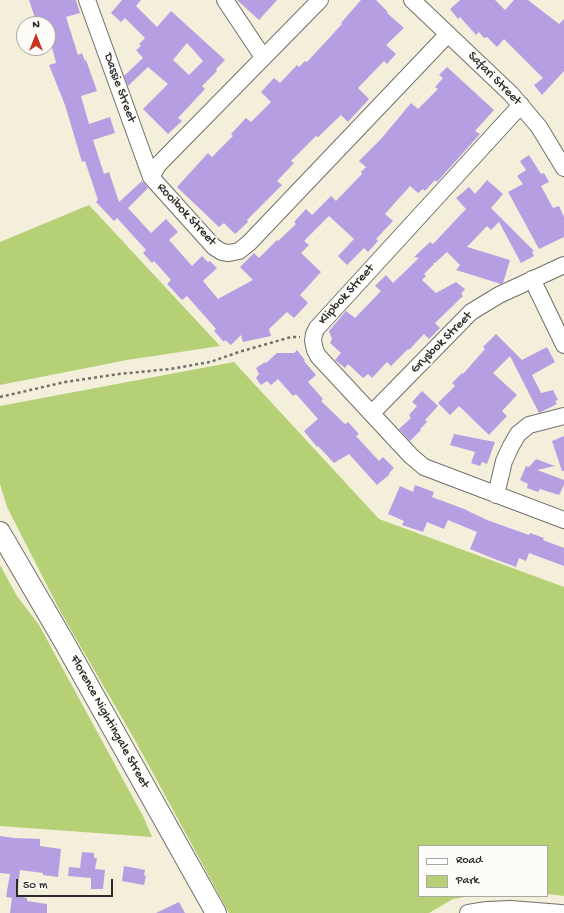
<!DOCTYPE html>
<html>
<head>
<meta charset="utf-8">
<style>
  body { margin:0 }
  #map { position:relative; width:564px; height:913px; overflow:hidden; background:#f3efdb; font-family:"Gochi Hand",sans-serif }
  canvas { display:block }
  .legend { position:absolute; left:418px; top:845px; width:130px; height:52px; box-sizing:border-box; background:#fdfcf7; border:1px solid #a9a8a5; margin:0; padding:5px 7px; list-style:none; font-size:12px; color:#2b2b2b }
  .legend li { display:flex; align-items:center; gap:8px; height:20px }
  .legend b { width:20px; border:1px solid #a9a8a5 }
  .north { position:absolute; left:16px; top:16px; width:40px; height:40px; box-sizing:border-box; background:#fdfcf7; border:1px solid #a9a8a5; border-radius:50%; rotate:0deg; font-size:11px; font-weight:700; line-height:16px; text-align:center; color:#2b2b2b }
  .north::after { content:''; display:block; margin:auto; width:14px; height:18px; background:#c8321e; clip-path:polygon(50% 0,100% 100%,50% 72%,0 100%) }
  .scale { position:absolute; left:16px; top:879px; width:97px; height:18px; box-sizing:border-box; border:2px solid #2b2b2b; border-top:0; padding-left:5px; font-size:12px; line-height:14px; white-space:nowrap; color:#2b2b2b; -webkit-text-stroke:3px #fdfcf7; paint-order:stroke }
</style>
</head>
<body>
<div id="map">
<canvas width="564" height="913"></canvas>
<ul class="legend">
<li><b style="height:5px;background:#fff"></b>Road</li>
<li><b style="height:11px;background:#b6d076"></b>Park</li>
</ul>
<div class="north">N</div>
<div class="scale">50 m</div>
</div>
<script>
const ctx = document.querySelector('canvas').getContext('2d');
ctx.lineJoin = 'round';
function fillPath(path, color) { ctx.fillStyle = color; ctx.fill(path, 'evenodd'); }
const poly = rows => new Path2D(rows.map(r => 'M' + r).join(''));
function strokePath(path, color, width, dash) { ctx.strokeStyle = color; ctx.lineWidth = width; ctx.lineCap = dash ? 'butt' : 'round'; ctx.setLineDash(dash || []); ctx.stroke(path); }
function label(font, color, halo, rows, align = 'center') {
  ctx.font = font + ' "Gochi Hand",sans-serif'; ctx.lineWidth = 3.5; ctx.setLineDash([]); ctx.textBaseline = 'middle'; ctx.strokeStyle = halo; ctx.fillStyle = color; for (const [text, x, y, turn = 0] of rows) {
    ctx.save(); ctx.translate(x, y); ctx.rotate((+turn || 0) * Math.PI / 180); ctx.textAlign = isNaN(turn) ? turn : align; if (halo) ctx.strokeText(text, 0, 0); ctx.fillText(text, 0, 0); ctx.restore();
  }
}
fillPath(poly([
  [89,205,220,346,127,360,0,385,0,242],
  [234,362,379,519,564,587,564,896,547,894,547,846,419,846,419,896,470,896,453,899,429,913,229,913,136,742,60,611,7,507,0,484,0,406],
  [0,565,17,596,39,625,144,818,152,837,0,826]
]), '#b6d076');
fillPath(poly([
  [29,0,76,0,80,13,66,17,78,55,82,53,85,61,86,60,97,91,81,96,89,124,110,117,115,133,93,140,104,174,109,172,119,202,142,181,143,182,148,188,128,208,151,233,166,219,178,232,169,240,192,266,202,256,208,262,210,261,217,268,203,281,218,299,253,280,240,267,254,253,259,258,277,240,278,241,296,224,294,222,306,209,312,215,331,196,336,201,362,174,361,172,366,167,359,161,381,139,411,103,418,109,438,89,435,87,443,78,439,75,447,67,494,110,475,131,480,134,437,182,435,180,425,191,423,189,418,193,410,186,385,214,393,221,376,239,378,241,368,252,364,248,347,265,338,256,354,239,329,216,304,241,309,245,301,253,321,272,300,295,308,303,294,318,287,312,269,329,271,336,243,342,241,335,231,345,225,340,224,342,214,331,216,329,187,296,182,300,167,284,171,280,154,261,152,263,143,253,146,250,117,218,114,221,96,202,98,200,85,161,82,162,65,105,49,65,56,63,48,32,48,24,37,24],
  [122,0,141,0,136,6,157,27,171,11,225,60,216,69,217,71,202,86,205,89,178,118,182,121,168,134,143,109,168,84,148,67,128,86,124,76,143,58,136,50,141,46,139,44,145,38,125,18,121,22,111,13],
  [187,43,203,61,189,75,173,60],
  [237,0,277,0,259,20],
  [361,0,376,0,388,12,387,13,404,28,386,45,396,54,387,64,384,61,358,88,369,99,348,122,341,115,318,137,316,136,291,161,294,163,277,181,282,185,247,220,248,222,235,234,224,223,219,227,177,187,208,153,212,157,233,136,231,134,246,118,251,122,271,102,261,92,274,78,280,83,297,65,299,67,305,61,307,62,342,24,341,23],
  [460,0,495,0,505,10,514,0,528,0,559,24,564,19,564,71,542,95,534,85,543,78,504,39,497,47,487,37,484,38,479,32,476,35,460,17,458,19,450,9],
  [529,155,541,174,544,173,549,182,541,186,553,208,559,206,564,217,564,237,539,249,508,192,523,184,517,176,526,170,520,161],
  [487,180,503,194,491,208,534,251,532,252,534,256,521,263,499,222,491,230,487,226,467,247,510,260,503,283,501,284,456,270,460,265,447,252,435,263,433,263,434,264,424,274,426,276,422,280,436,293,456,282,465,289,461,294,463,296,435,323,440,328,429,339,424,334,409,350,408,349,391,366,387,362,372,378,368,374,363,378,348,364,345,368,335,360,341,353,330,343,332,339,329,331,346,311,355,318,381,291,375,286,386,275,393,283,419,258,414,257,430,242,433,244,466,209,456,198,469,187,475,194],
  [496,334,522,360,547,347,555,362,532,375,541,393,553,390,558,400,555,401,557,404,539,413,510,356,493,373,517,395,502,411,507,416,489,435,459,406,450,415,438,403,455,386,452,383,462,373,463,374,485,349,483,347],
  [297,350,305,360,304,361,316,375,308,382,323,399,321,401,345,424,348,422,359,434,356,436,379,461,383,457,394,468,389,473,390,474,377,485,349,454,334,463,318,446,317,447,304,431,318,419,296,394,293,396,278,379,271,385,267,381,261,385,256,378,259,374,256,368,265,362,266,363,277,353,294,353],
  [422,391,438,406,425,420,427,422,420,429,421,430,410,441,399,429,411,418,409,415,417,406,412,402],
  [454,434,495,442,487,464,482,462,480,466,471,463,475,452,450,445],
  [564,436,564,471,562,471,552,441],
  [536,459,555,466,537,470,564,480,564,485,559,495,540,489,538,492,527,488,528,484,520,480,526,466,529,467],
  [415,485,434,492,432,497,464,509,487,520,529,535,530,533,544,538,543,540,564,548,564,566,529,553,526,561,519,558,516,567,492,558,470,549,477,532,448,520,444,529,427,522,423,532,402,525,404,521,388,514,400,486,413,492],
  [0,836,14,838,40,839,40,846,61,849,58,877,43,875,43,873,20,870,17,896,27,898,27,901,47,904,47,913,10,913,12,898,6,897,10,874,0,873],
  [82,852,94,853,94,858,97,858,95,869,105,870,103,889,91,889,91,878,68,876,69,867,80,868],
  [124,866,145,870,144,875,146,876,144,885,122,881],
  [179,902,185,913,156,913]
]), '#b69ee3');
const minor = poly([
  [87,0,151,177],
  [225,0,263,57],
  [320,0,158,165,151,177,214,247,222,252,229,253,239,251,249,243,448,34],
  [412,0,511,94,539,127,564,168],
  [521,105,317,328,314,334,313,341,315,350,318,356,411,456,424,467,564,520],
  [532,279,564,345],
  [372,413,471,312,499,295,564,265],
  [496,495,504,461,511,446,518,434,529,425,564,416],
  [468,913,487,910,511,909,561,913]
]);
const major = poly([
  [0,532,63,640,216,913]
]);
strokePath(minor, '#717069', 18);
strokePath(major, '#717069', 22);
strokePath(poly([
  [0,397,65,382,119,374,170,369,210,362,239,352,291,337,300,337]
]), '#717069', 2.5, [3, 3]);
strokePath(minor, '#fff', 16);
strokePath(major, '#fff', 20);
label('13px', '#2b2b2b', '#fdfcf7', [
  ["Safari Street",494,79,45],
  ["Dassie Street",119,88,70],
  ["Rooibok Street",186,215,47],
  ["Klipbok Street",347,295,-48],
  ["Grysbok Street",442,343,-45],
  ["Florence Nightingale Street",109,722,61]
]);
</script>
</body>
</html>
